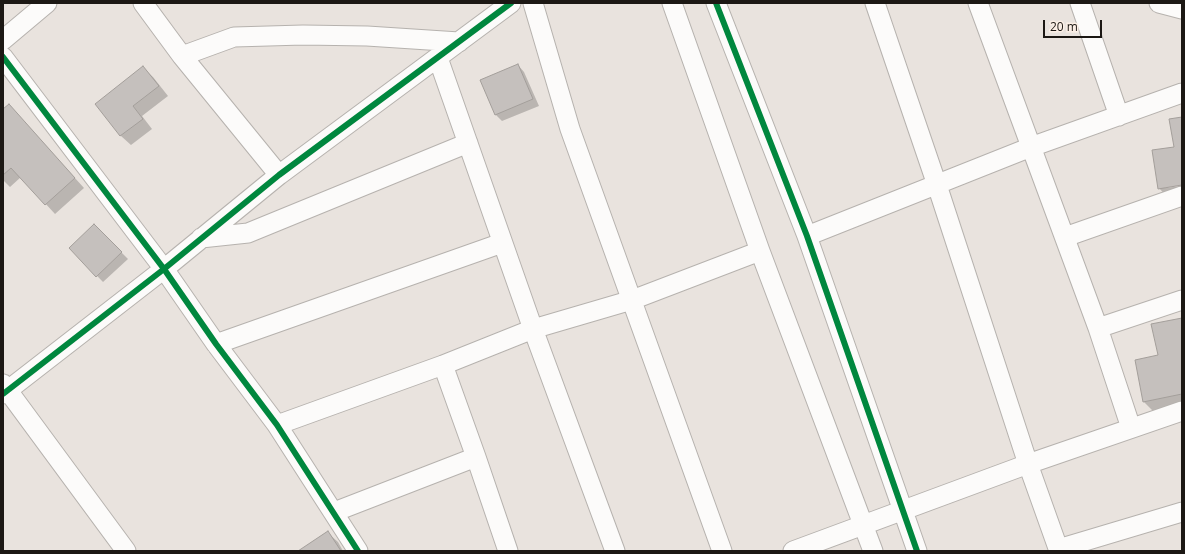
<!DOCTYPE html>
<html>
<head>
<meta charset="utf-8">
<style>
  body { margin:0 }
  #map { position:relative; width:1185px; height:554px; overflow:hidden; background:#e9e3de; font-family:"Open Sans",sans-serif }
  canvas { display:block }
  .frame { position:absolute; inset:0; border:4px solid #1c1814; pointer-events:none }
  .scale { position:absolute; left:1043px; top:20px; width:59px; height:18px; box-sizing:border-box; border:2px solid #1c1814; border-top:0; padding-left:5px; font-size:12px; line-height:14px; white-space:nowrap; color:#1c1814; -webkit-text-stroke:3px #fcefe6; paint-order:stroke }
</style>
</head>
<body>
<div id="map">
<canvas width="1185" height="554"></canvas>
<div class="frame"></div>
<div class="scale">20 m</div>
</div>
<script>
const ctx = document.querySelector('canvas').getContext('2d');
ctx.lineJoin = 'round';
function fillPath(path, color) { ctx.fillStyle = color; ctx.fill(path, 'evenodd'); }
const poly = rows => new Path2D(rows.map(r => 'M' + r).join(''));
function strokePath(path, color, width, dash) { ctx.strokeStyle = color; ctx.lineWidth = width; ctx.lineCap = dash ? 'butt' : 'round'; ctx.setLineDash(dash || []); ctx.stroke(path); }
fillPath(poly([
  [518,65,524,72,539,106,502,121,496,115,481,81],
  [143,68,153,77,168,96,142,116,152,129,131,145,121,136,96,104],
  [3,110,18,115,84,188,55,214,21,177,10,187,3,180],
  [1182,118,1182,184,1165,186,1165,188,1182,186,1182,196,1168,198,1159,188,1175,147],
  [94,225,128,259,103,282,70,248],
  [1182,319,1182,406,1154,412,1144,402,1136,361,1159,356],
  [328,533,338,542,343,551,300,551]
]), '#0003');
const building = poly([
  [518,64,533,99,495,115,480,80,518,64],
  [143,66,159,86,133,106,143,119,120,136,95,104,143,66],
  [9,104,75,178,45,205,11,168,3,175,3,109,9,104],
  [1182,117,1182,185,1158,189,1152,150,1174,147,1169,119,1182,117],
  [94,224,122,252,96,277,69,248,94,224],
  [1182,318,1182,394,1143,402,1135,360,1158,355,1151,324,1182,318],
  [328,531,341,551,298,551,328,531]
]);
fillPath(building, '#c5c0bd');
strokePath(building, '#a39e9a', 1);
const minor = poly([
  [143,3,182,56,279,175],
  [533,3,570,129,722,551],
  [672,3,760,251,873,551],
  [716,3,807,236,917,551],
  [875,3,937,185,1028,464,1059,551],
  [978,3,1098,328,1131,428],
  [1080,3,1119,116],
  [1159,3,1182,9],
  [3,40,47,3],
  [182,56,234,37,303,35,367,36,459,42],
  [3,57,164,269,216,344,277,425,358,551],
  [438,58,533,329,615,551],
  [807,236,1031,147,1182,93],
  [1065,237,1182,196],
  [201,238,248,233,468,143],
  [1098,328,1182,300],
  [216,344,502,243],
  [443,365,476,457,508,551],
  [3,384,126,551],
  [3,394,164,269,279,175,511,3],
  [277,425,443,365,533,329,632,300,760,251],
  [334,512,476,457],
  [1058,549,1182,512],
  [793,551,1028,464,1182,411]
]);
strokePath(minor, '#b6b2ae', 21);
strokePath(minor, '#fcfbfa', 19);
strokePath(poly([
  [716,3,807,236,917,551],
  [3,57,164,269,216,344,277,425,358,551],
  [3,394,164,269,279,175,511,3]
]), '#00873e', 6);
</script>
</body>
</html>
